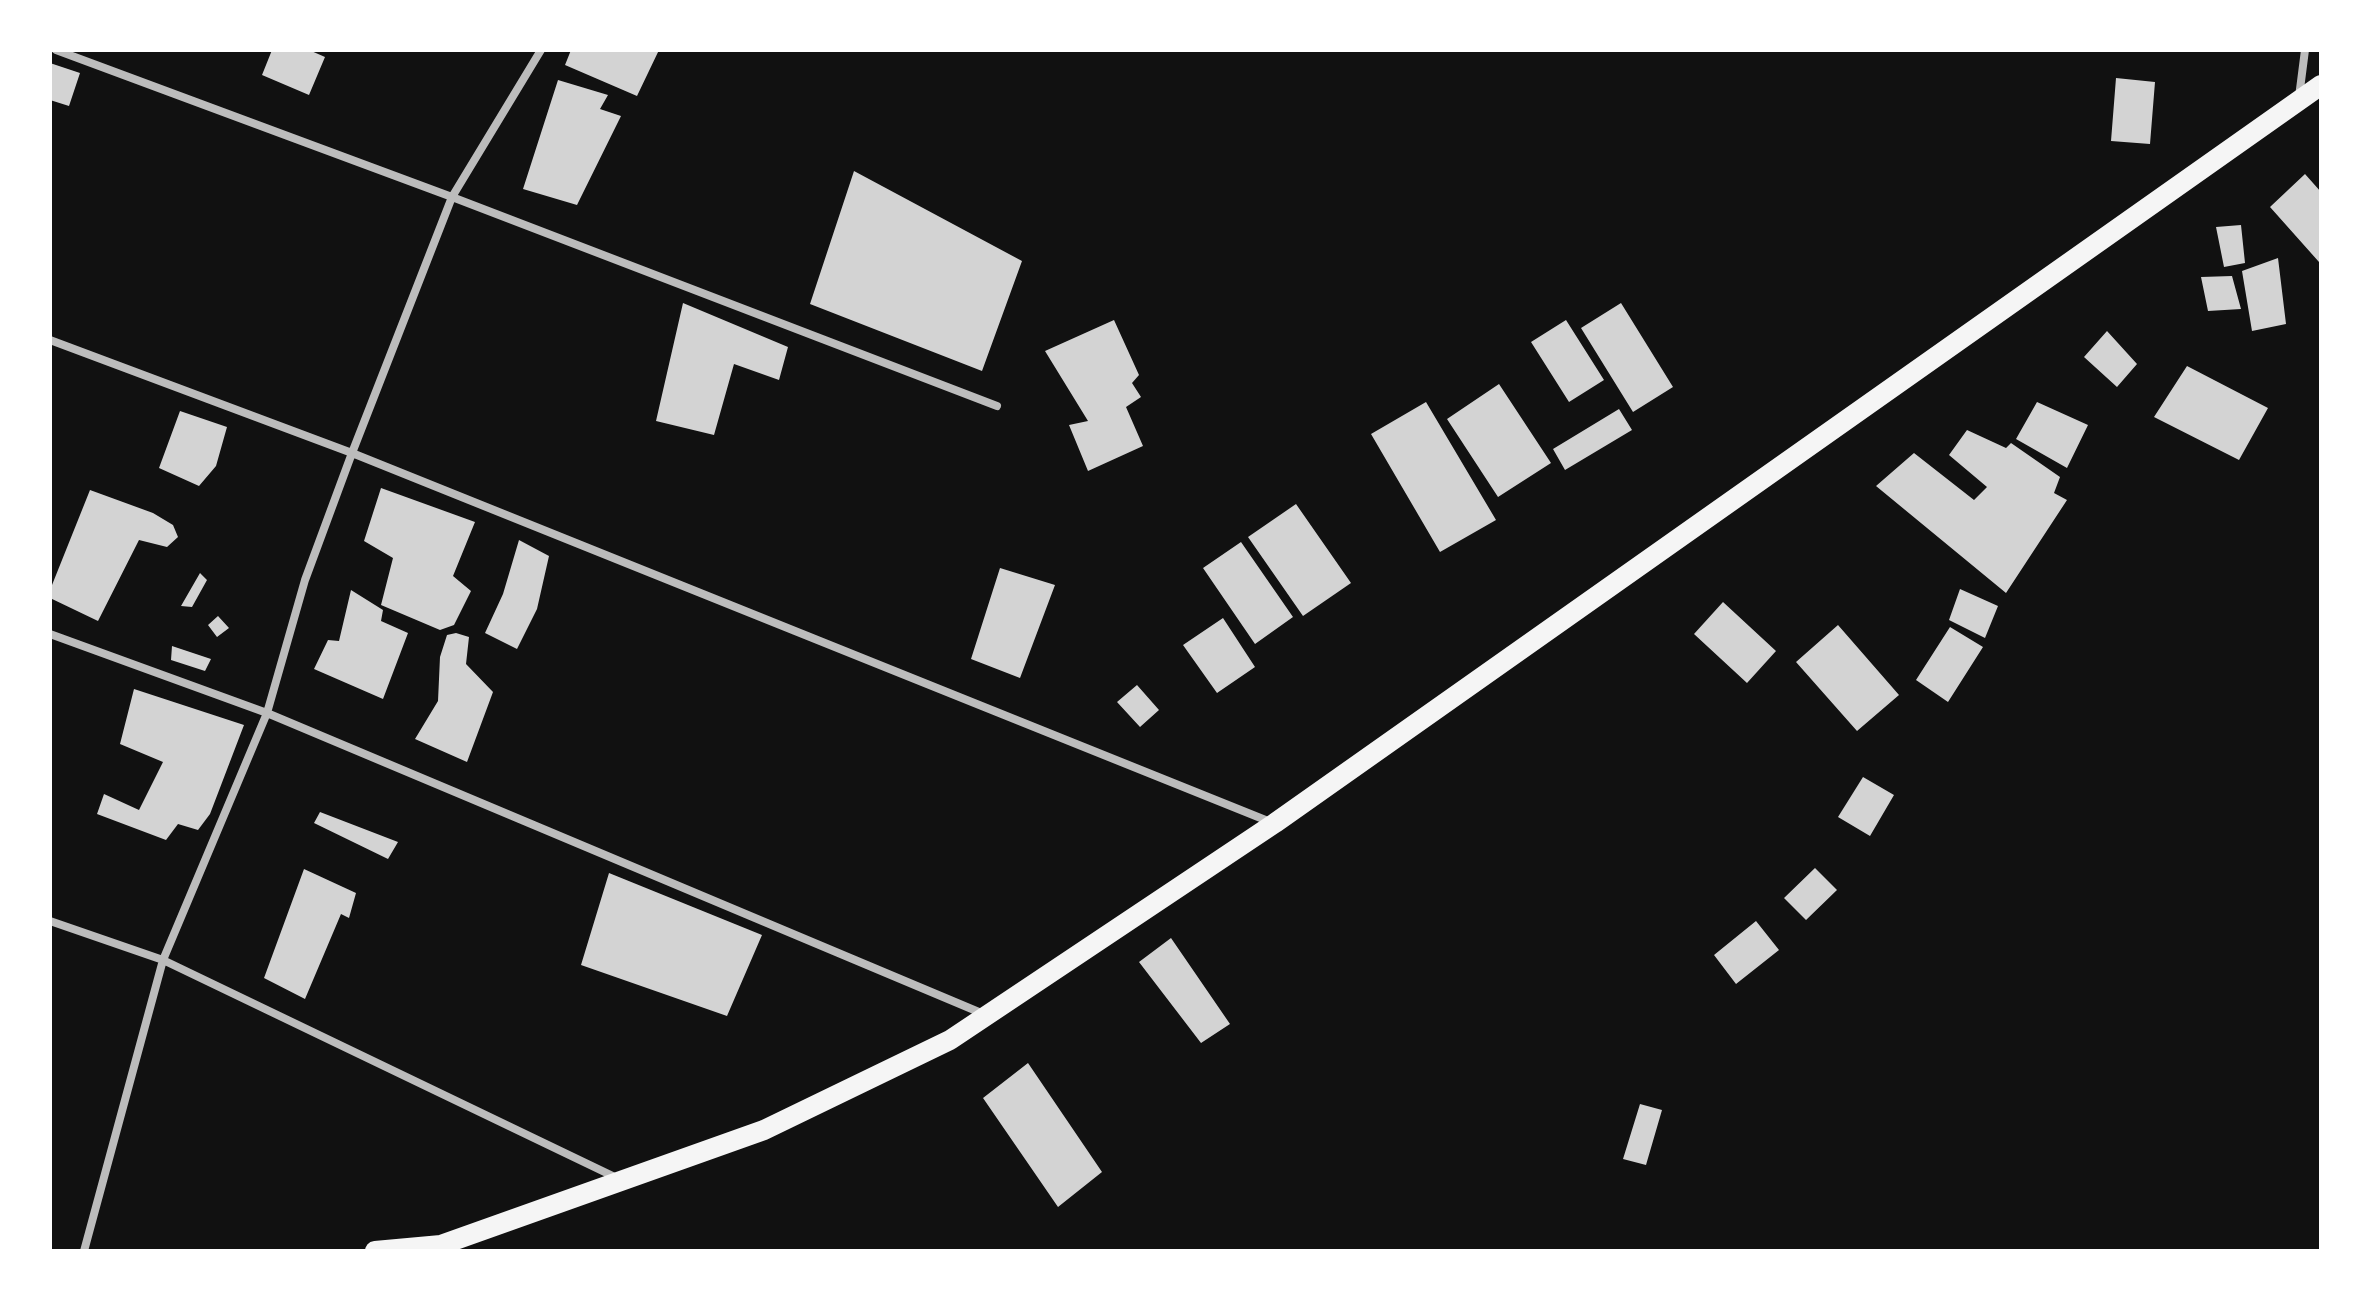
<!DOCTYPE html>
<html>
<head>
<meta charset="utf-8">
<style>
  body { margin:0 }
  #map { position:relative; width:2371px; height:1301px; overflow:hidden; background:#111; font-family:Literata,serif }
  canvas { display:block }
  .frame { position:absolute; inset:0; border:52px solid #fff; pointer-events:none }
</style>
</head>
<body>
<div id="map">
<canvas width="2371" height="1301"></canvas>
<div class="frame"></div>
</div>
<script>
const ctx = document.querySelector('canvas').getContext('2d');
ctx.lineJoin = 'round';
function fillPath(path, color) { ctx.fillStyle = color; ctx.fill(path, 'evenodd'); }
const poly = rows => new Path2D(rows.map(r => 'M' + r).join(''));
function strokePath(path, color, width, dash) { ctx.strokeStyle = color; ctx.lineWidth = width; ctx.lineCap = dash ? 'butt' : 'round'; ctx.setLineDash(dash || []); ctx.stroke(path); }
fillPath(poly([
  [272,50,309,50,325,57,309,95,262,75],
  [571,50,659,50,637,96,565,65],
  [50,63,80,73,69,106,50,100],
  [2116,78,2155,82,2150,144,2111,141],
  [558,80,608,95,600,109,621,116,577,205,523,189],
  [854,171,1022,261,982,371,810,304],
  [2305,174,2321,192,2319,262,2270,207],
  [2241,225,2245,263,2224,267,2216,227],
  [2278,258,2286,324,2252,331,2242,271],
  [2232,276,2241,309,2208,311,2201,277],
  [683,303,788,347,779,380,734,364,714,435,656,421],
  [1621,303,1673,387,1633,412,1581,328],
  [1114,320,1139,375,1132,383,1141,397,1126,407,1143,446,1088,471,1069,425,1088,421,1045,351],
  [1566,320,1604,380,1569,402,1531,342],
  [2107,331,2137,364,2117,387,2084,357],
  [2187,366,2268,408,2239,460,2154,417],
  [1499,384,1551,463,1498,497,1447,419],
  [1426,402,1496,520,1440,552,1371,434],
  [2037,402,2088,425,2067,468,2016,439],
  [1619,409,1632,430,1565,470,1553,449],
  [180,411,227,427,216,466,199,486,159,468],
  [1967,430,2006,448,2011,443,2060,477,2054,493,2067,500,2006,593,1876,486,1914,453,1974,500,1987,487,1949,455],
  [381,488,475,522,453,576,471,591,454,625,440,630,381,605,393,558,364,541],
  [90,490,153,513,173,525,178,537,167,547,139,540,98,621,50,598,50,590],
  [1296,504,1351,583,1303,616,1248,537],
  [519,540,549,556,537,609,517,649,485,633,503,594],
  [1241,542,1293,617,1255,644,1203,568],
  [1000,568,1055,585,1020,678,971,659],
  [200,573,207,580,192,607,181,606],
  [1960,589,1998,606,1985,638,1949,620],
  [351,590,383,610,381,621,408,633,383,699,314,669,328,640,339,641],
  [1723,602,1776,651,1747,683,1694,634],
  [218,616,229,628,217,637,208,625],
  [1223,618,1255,667,1217,693,1183,645],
  [1838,625,1899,695,1857,731,1796,662],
  [1950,627,1983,647,1948,702,1916,680],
  [456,633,469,637,466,664,493,692,467,762,415,739,438,701,440,657,447,635],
  [172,646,211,659,205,671,171,660],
  [1137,685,1159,710,1140,727,1117,702],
  [134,689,244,725,210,814,198,830,178,824,166,840,97,814,104,794,139,810,163,762,120,744],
  [1863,777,1894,795,1870,836,1838,817],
  [320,812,398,842,388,859,314,823],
  [1815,868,1837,890,1806,920,1784,898],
  [304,869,356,893,349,918,341,914,305,999,264,978],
  [609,873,762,935,727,1016,581,965],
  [1756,921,1779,950,1736,984,1714,955],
  [1171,938,1230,1024,1201,1043,1139,962],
  [1028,1063,1102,1172,1058,1207,983,1098],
  [1640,1104,1662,1110,1646,1165,1623,1159]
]), '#d3d3d3');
strokePath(poly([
  [56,50,452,197,997,406],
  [2299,97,2305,50],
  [50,340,352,453,1273,823],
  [50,634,267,713,986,1015],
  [50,921,163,960,617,1178],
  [84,1251,163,960,267,713,305,580,352,453,452,197,541,50]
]), '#bcbcbc', 8);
strokePath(poly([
  [375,1251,441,1245,764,1130,950,1040,1275,823,2321,85]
]), '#f5f5f5', 20);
</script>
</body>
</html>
